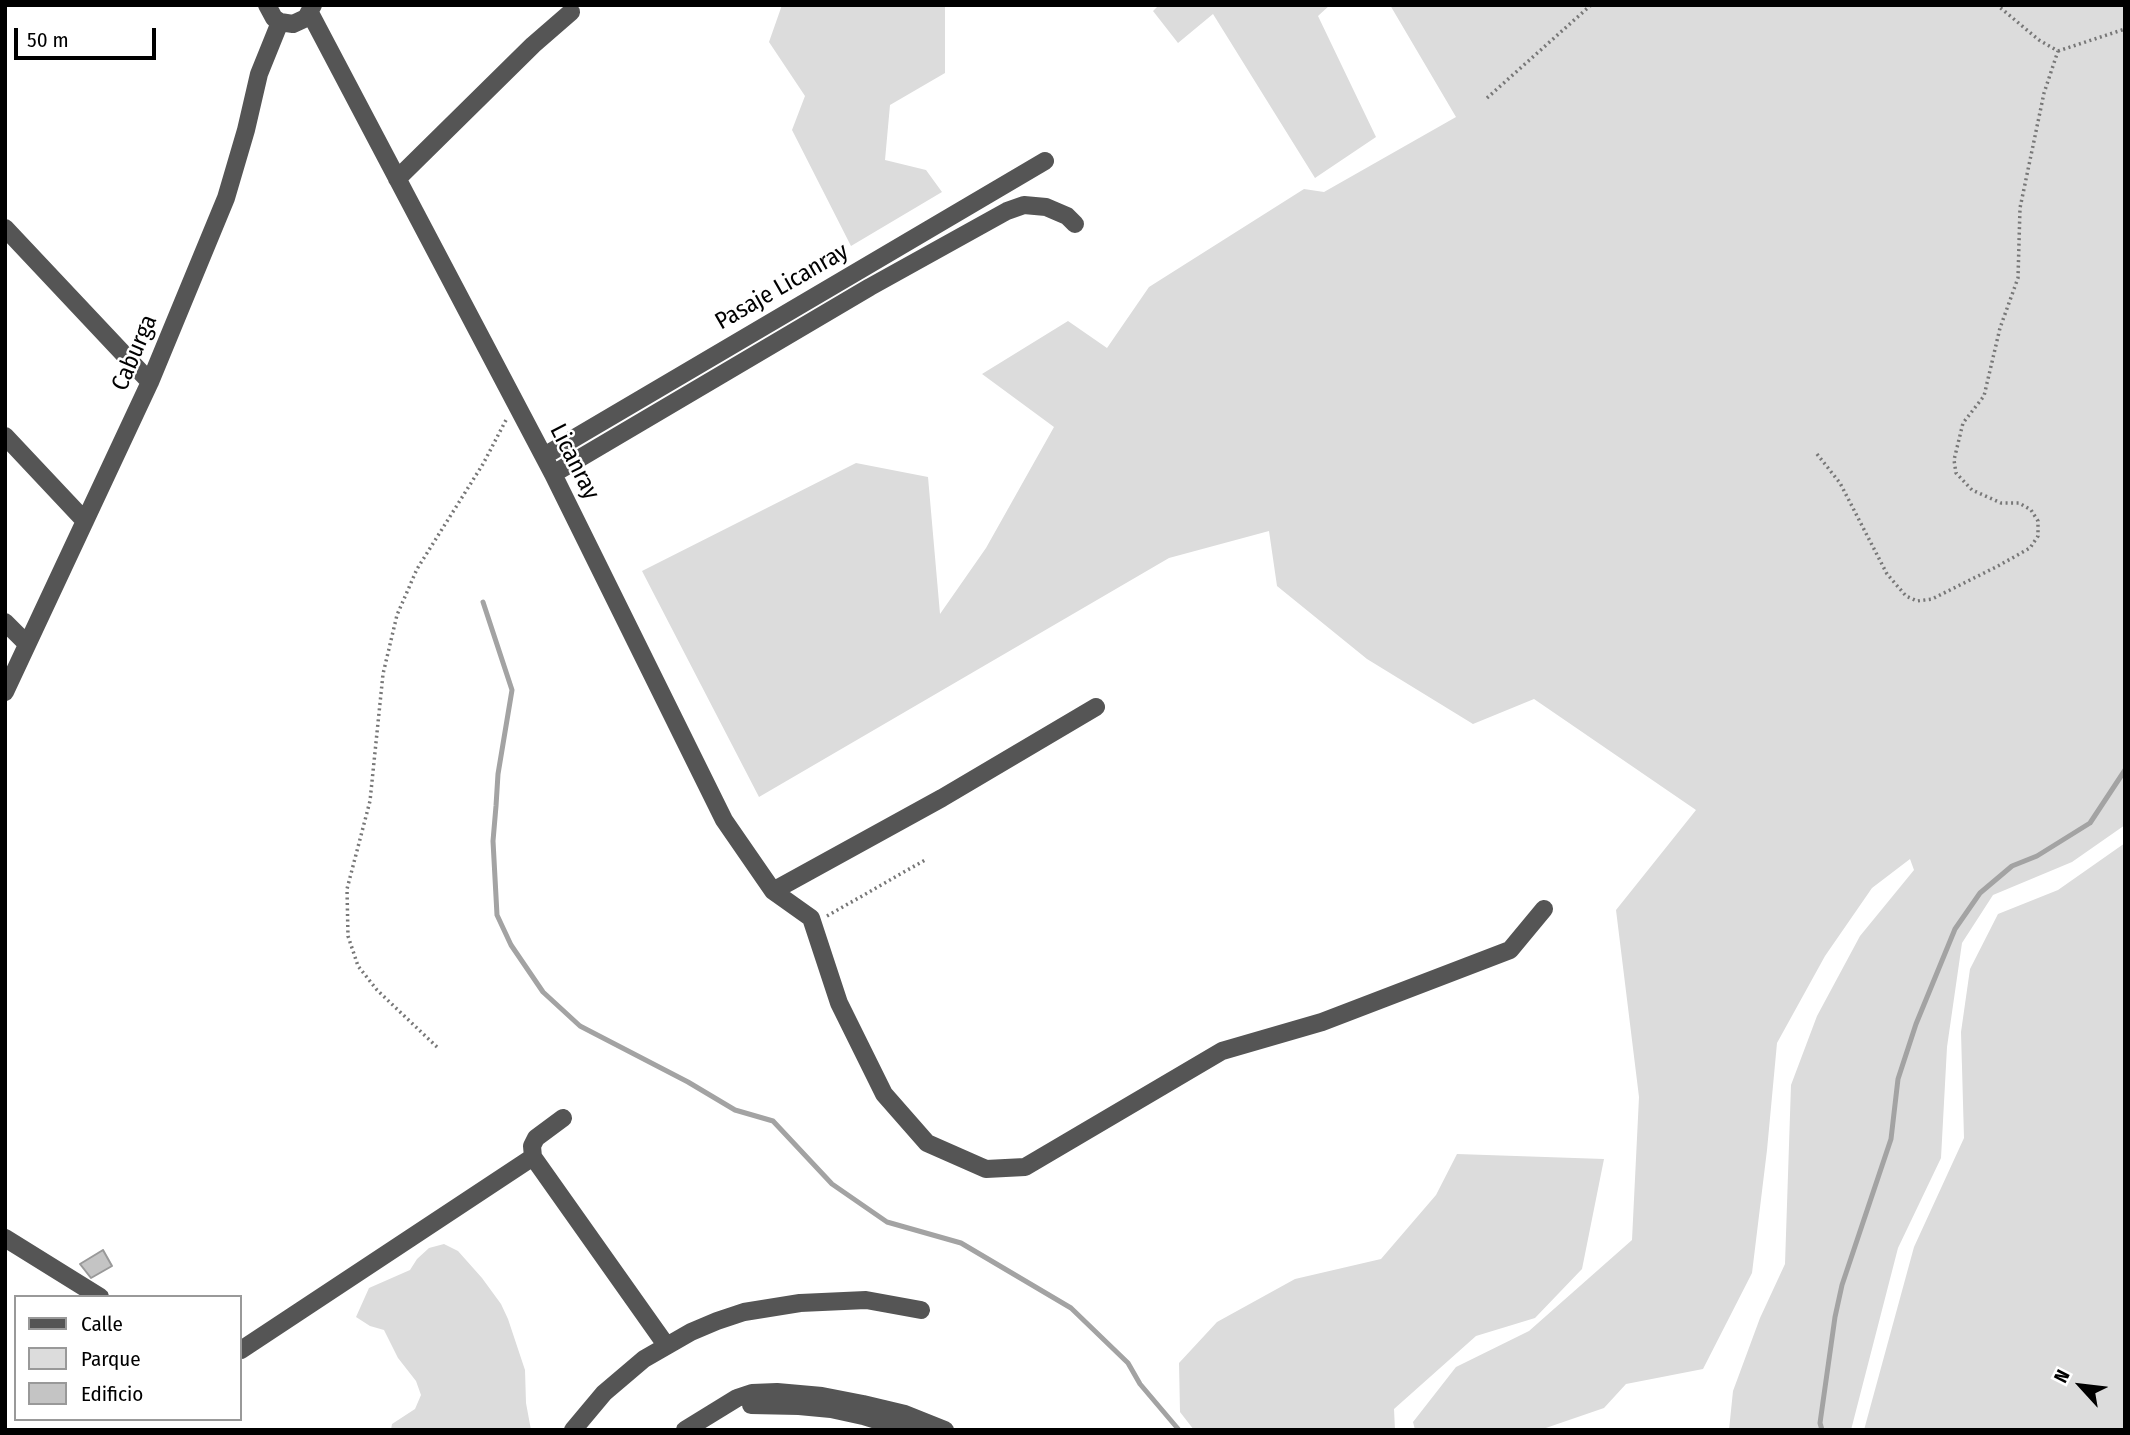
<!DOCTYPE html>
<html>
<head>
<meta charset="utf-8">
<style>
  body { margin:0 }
  #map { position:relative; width:2130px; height:1435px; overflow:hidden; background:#fff; font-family:"Fira Sans Condensed",sans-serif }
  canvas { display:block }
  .frame { position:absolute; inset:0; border:7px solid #000; pointer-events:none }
  .legend { position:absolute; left:14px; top:1295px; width:228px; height:126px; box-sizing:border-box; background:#fff; border:2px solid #999; margin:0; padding:9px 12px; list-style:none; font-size:21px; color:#000 }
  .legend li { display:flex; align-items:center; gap:14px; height:35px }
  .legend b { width:35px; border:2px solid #999 }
  .north { position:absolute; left:2046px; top:1351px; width:70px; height:70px; -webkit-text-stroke:5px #fff; paint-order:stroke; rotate:297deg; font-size:19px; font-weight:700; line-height:28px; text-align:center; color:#000 }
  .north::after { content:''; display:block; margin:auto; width:24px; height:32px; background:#000; clip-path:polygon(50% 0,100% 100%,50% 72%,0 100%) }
  .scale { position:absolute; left:14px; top:28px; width:142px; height:32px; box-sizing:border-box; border:4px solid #000; border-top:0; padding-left:9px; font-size:21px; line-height:24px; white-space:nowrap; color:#000; -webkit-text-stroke:5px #fff; paint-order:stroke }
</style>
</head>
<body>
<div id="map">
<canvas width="2130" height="1435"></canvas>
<div class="frame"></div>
<ul class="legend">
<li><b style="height:9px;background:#555"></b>Calle</li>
<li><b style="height:19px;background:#dcdcdc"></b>Parque</li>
<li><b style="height:19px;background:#c4c4c4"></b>Edificio</li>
</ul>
<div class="north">N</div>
<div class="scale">50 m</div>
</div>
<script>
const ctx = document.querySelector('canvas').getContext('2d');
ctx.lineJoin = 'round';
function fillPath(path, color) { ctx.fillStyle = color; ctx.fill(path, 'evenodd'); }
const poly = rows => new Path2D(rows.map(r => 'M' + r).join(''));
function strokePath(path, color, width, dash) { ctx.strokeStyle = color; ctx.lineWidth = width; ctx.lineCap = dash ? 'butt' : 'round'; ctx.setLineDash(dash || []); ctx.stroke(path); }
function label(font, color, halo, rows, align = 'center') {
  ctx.font = font + ' "Fira Sans Condensed",sans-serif'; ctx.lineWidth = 5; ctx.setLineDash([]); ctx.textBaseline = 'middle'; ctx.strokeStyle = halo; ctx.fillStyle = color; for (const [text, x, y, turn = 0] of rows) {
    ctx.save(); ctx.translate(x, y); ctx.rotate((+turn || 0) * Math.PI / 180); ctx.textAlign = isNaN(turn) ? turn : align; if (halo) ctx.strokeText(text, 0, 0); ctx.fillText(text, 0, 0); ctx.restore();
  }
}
fillPath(poly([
  [782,5,945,5,945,73,890,105,885,160,926,170,942,192,851,246,792,130,805,96,769,42],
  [1159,5,1330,5,1318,16,1376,137,1315,178,1213,14,1178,43,1153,11],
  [1390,5,2125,5,2125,825,2072,862,1993,895,1962,943,1947,1047,1941,1158,1898,1248,1851,1430,1729,1430,1733,1391,1760,1318,1785,1264,1791,1085,1817,1016,1860,936,1914,870,1910,859,1872,888,1825,956,1777,1043,1767,1150,1752,1273,1703,1369,1626,1384,1604,1408,1540,1430,1415,1430,1413,1422,1456,1367,1529,1331,1632,1240,1639,1097,1616,910,1696,810,1534,699,1473,724,1367,659,1277,586,1269,531,1169,558,759,797,642,571,856,463,928,477,940,614,986,548,1054,427,982,374,1068,321,1107,348,1149,287,1304,189,1324,192,1456,117],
  [2125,843,2125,1430,1864,1430,1914,1247,1964,1138,1961,1032,1970,969,1998,914,2058,890],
  [1457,1154,1604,1159,1582,1269,1535,1318,1476,1336,1394,1409,1395,1430,1194,1430,1180,1412,1179,1363,1217,1322,1295,1279,1381,1259,1436,1195],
  [444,1244,458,1251,482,1278,501,1304,508,1319,525,1370,526,1403,531,1430,391,1430,392,1424,415,1409,421,1395,416,1381,398,1358,384,1330,370,1326,356,1317,369,1288,410,1270,417,1259,429,1248]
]), '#dcdcdc');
strokePath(poly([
  [483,602,512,690,498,774,496,806,493,841,497,915,511,945,543,992,580,1026,688,1082,735,1110,773,1121,832,1184,887,1222,961,1243,1071,1308,1128,1363,1140,1384,1179,1430],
  [1822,1430,1820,1423,1835,1317,1842,1285,1891,1139,1898,1079,1916,1024,1955,929,1980,893,2012,866,2037,856,2090,823,2125,770]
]), '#a3a3a3', 5);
const building = poly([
  [103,1250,112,1266,91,1278,80,1264,103,1250]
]);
fillPath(building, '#c4c4c4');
strokePath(building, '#999', 2);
strokePath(poly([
  [2058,51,2125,29],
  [1487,98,1591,5],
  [1817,454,1840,483,1887,574,1906,596,1917,601,1932,599,1998,566,2030,548,2038,536,2038,521,2031,510,2019,503,2001,503,1972,490,1956,473,1954,460,1963,423,1984,396,2000,328,2018,278,2020,208,2044,93,2058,51,2039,40,1997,5],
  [827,916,925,860],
  [437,1047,377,990,358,966,348,936,347,889,370,801,383,674,397,615,417,569,483,464,506,420]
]), '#777', 3.5, [2, 3.5]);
strokePath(poly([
  [267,5,274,18,280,22,293,24,306,18,313,5],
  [310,13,553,474,724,820,773,891,811,918,839,1003,884,1094,927,1143,986,1169,1025,1167,1222,1051,1322,1022,1510,950,1544,909],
  [397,179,533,45,571,12],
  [5,228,150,382],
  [5,436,85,521],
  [544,456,1045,161],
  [553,474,870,287,1007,211,1024,205,1046,207,1067,216,1075,224],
  [5,622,27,644],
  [5,692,150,382,226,198,246,130,259,74,280,22],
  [773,891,942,798,1096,707],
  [563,1118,536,1138,532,1146,533,1157,666,1345],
  [5,1238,100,1297],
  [241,1350,533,1157],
  [751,1405,799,1406,831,1409,863,1416,909,1430],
  [573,1430,604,1393,644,1359,691,1332,717,1321,744,1312,800,1303,866,1300,921,1310],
  [685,1430,737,1398,752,1393,777,1392,822,1396,863,1404,905,1414,945,1430]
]), '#555', 18);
label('24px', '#000', '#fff', [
  ["Pasaje Licanray",782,287,-30],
  ["Caburga",135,353,-67],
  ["Licanray",574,462,63]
]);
</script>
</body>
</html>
